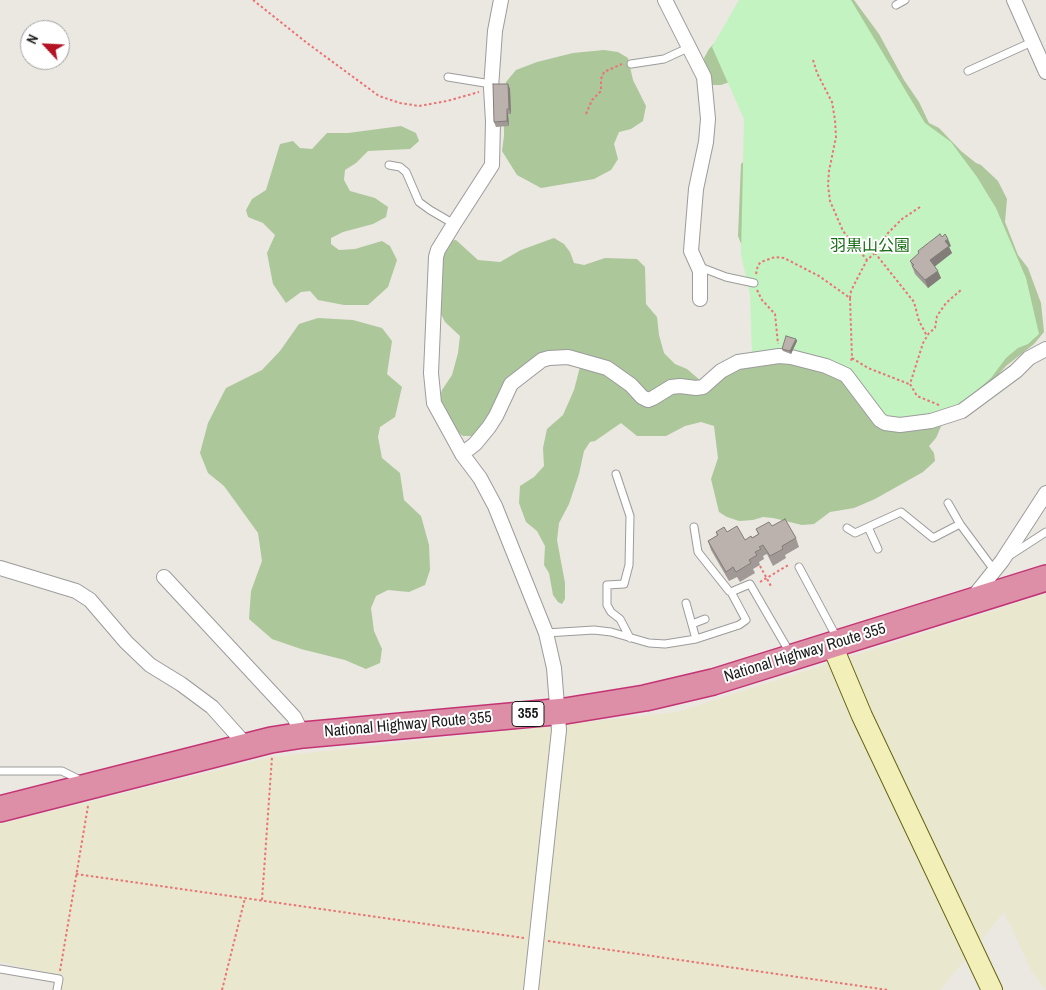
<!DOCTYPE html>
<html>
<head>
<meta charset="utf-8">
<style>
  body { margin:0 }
  #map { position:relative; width:1046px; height:990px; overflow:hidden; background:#ebe7e1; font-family:"Archivo Narrow",sans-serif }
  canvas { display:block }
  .north { position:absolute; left:20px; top:20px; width:50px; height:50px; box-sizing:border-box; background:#fff; border:1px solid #a4a4a4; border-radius:50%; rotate:295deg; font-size:14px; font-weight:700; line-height:20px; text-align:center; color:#1b1b1b }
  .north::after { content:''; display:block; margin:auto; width:18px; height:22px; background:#b31324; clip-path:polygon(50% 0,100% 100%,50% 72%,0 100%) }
</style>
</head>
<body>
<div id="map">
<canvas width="1046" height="990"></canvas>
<div class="north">N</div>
</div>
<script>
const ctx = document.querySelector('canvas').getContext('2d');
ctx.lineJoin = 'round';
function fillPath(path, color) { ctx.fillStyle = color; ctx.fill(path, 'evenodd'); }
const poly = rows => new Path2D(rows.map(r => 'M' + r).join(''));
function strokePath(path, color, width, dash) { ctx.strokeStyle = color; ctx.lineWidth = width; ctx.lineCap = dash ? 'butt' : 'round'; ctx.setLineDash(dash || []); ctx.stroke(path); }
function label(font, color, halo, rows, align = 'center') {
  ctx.font = font + ' "Archivo Narrow","Noto Sans JP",sans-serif'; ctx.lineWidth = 4; ctx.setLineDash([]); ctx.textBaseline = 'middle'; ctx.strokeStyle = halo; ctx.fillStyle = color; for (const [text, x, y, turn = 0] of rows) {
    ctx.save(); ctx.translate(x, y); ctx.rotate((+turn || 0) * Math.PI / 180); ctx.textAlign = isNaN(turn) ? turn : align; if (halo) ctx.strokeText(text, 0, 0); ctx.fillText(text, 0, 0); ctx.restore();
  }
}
fillPath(poly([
  [1046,594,1046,990,1031,970,1004,912,940,990,61,990,63,976,0,962,0,824,271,757,677,712]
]), '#e9e8ce');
fillPath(poly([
  [742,0,854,0,879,34,904,80,919,102,929,123,939,128,961,151,976,163,981,165,998,181,1007,199,1005,222,1018,255,1028,268,1041,303,1044,332,1034,344,1006,366,987,387,942,424,936,438,929,446,934,453,935,461,923,472,875,499,854,508,830,512,814,524,802,525,773,518,763,517,753,520,739,521,727,517,719,512,711,479,718,458,714,426,701,422,685,426,666,436,637,436,621,423,595,441,590,442,584,451,579,474,569,504,559,523,557,540,565,583,565,599,562,604,558,602,553,595,549,573,544,565,545,546,537,531,526,522,519,503,520,486,534,477,544,466,543,448,547,429,563,415,574,390,580,367,546,352,524,365,509,379,484,424,473,436,463,436,455,430,438,403,442,390,452,375,458,353,460,336,445,322,440,312,439,264,447,241,456,240,478,260,500,262,521,250,554,238,564,244,570,252,574,263,584,265,605,258,637,259,645,267,646,304,657,317,659,335,664,353,675,364,687,369,701,381,769,352,744,251,738,236,741,164,758,148,735,80,721,85,711,85,706,75,704,58,709,49,725,32],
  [604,50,618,52,628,58,633,80,646,106,643,121,631,129,619,132,614,144,618,159,611,170,594,179,541,188,517,175,502,151,504,136,504,94,506,82,516,70,537,62,573,53],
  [401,126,416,133,419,141,410,149,368,151,356,163,345,170,344,180,350,191,375,198,388,207,386,217,373,224,343,232,331,238,331,244,339,250,355,249,382,241,390,246,397,260,388,287,368,305,344,305,318,300,310,291,301,292,286,303,273,284,267,253,275,235,263,223,248,217,246,210,252,199,266,190,280,144,293,141,300,148,312,149,327,133,348,133],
  [318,318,353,320,382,328,392,341,387,374,402,387,395,417,380,427,378,437,382,458,400,473,404,500,421,516,429,545,430,570,425,585,409,592,388,590,376,596,371,608,374,631,382,649,380,663,366,669,345,660,301,649,272,639,249,619,251,591,262,561,258,533,224,486,208,473,200,453,208,423,226,388,262,370,280,351,299,324]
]), '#acc79a');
fillPath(poly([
  [739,0,851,0,925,123,951,142,977,177,996,208,1026,278,1039,334,1028,344,1018,348,1006,358,991,378,955,410,904,419,881,416,830,370,752,355,750,294,741,255,744,119,712,47]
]), '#c2f3c1');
const lane = poly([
  [896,5,905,0],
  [631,64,664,59,690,47],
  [968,71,1032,42],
  [448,77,491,84],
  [389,165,400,167,406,172,419,202,430,210,454,224],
  [700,267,726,277,754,283],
  [616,474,630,516,629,565,624,584,607,585,607,605,611,612,620,619,630,638],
  [948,503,960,524],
  [694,527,698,552,729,591,731,592],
  [868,527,878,549],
  [847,528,855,533,901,512,933,538,960,524,994,570],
  [1009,556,1046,532],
  [799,567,837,638],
  [686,603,696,639],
  [692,624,705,619],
  [546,633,594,630,611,632,649,643,665,644,696,639,739,625,746,620,731,592,750,584,790,653],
  [0,771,62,771,82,781],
  [0,969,59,979,57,990]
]);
const street = poly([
  [501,0,495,31,491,88,493,121,492,165,454,224,438,250,436,257,431,373,434,403,462,454,480,478,495,506,546,633,554,668,559,730,531,990],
  [665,0,704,77,708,119,706,142,696,189,691,251,700,271,700,299],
  [1014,0,1046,72],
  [462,454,475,444,489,427,496,416,511,384,542,360,549,358,568,357,607,368,631,385,642,397,648,400,653,398,671,387,680,386,696,388,703,387,721,371,738,362,779,356,791,357,826,366,846,375,880,420,885,423,900,425,931,421,962,411,1016,371,1029,358,1046,349],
  [0,568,76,591,90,600,126,642,150,665,181,684,212,707,247,746],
  [164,577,294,717,303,735],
  [976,600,975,595,978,591,1002,561,1046,493]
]);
const secondary = poly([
  [832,645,862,716,992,990]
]);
const highway = poly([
  [0,809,271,740,303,735,565,711,645,698,713,682,1046,578]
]);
strokePath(lane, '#9c9c9c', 9);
strokePath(street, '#9c9c9c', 16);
strokePath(secondary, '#65650f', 22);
strokePath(highway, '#c43474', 28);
strokePath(poly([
  [253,0,307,43,379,96,400,103,419,106,447,101,479,92],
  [813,60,817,73,832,102,835,120,836,137,829,171,828,185,830,201,843,231,867,260],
  [586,114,592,100,601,91,601,79,604,72,622,64],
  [920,207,902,219,888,233,875,253,914,302,919,321,927,336],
  [756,274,758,265,761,262,775,257,784,258,819,276,850,298,852,358,850,363],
  [757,290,762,300,775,314,778,344],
  [850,298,851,291,858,277,867,260,875,253],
  [852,358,868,368,909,384],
  [939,405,917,396,910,384,923,343,929,333,935,328,937,316,946,303,961,290],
  [760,566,772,588],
  [760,582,790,564],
  [76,874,524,938],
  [262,900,272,757],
  [548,941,888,990],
  [60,971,88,806],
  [222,990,245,898]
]), '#eb7373', 2, [2.5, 2.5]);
strokePath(lane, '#fff', 7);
strokePath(street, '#fff', 14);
strokePath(secondary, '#f2efb9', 20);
strokePath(highway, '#dc8fa6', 25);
fillPath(poly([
  [508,84,510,89,511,114,508,114,509,126,496,127,494,122],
  [951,246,949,247,952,253,934,266,941,278,928,288,915,274,910,261,919,254,918,251],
  [796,339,797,341,791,354,783,351,782,349],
  [772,526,796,538,799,547,785,555,786,558,773,566,767,554,763,556,764,559,759,562,760,565,753,569,755,573,740,582,737,577,729,581,711,550,708,541,717,536,716,532,727,532,745,540,752,538,758,534,756,529]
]), '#a19996');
fillPath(poly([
  [508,84,510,89,511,114,509,109],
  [507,109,508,114,509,126,507,121],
  [948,239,951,246,949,247,952,253,933,268,930,260,945,241],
  [938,271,941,278,928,288,925,280],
  [796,339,797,341,791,354,790,351]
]), '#837d7a');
const building = poly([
  [493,84,508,84,509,109,507,109,507,121,494,122,493,84],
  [940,234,942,237,945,234,948,239,945,241,949,246,930,260,938,271,925,280,912,266,914,265,910,261,919,253,918,251,940,234],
  [786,336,796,339,790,351,782,349,786,336],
  [785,519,796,538,782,546,783,549,770,556,763,545,759,547,761,549,755,552,757,555,749,560,751,563,736,572,733,567,726,572,708,541,718,535,716,532,724,527,727,532,737,526,745,540,751,536,752,538,759,534,756,529,769,522,772,526,785,519]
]);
fillPath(building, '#bbb2ae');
strokePath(building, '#837d7a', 1);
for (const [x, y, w] of [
  [528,714,32]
]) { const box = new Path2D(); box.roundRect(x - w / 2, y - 12.5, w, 25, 4); ctx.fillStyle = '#fff'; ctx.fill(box); strokePath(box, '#1b1b1b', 1); }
label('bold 15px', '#1b1b1b', null, [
  ["355",528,714]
]);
label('16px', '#176c15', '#fff', [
  ["羽黒山公園",870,247]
]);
label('16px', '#1b1b1b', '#fff', [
  ["National Highway Route 355",805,653,-17],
  ["National Highway Route 355",408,725,-5]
]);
</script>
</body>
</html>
